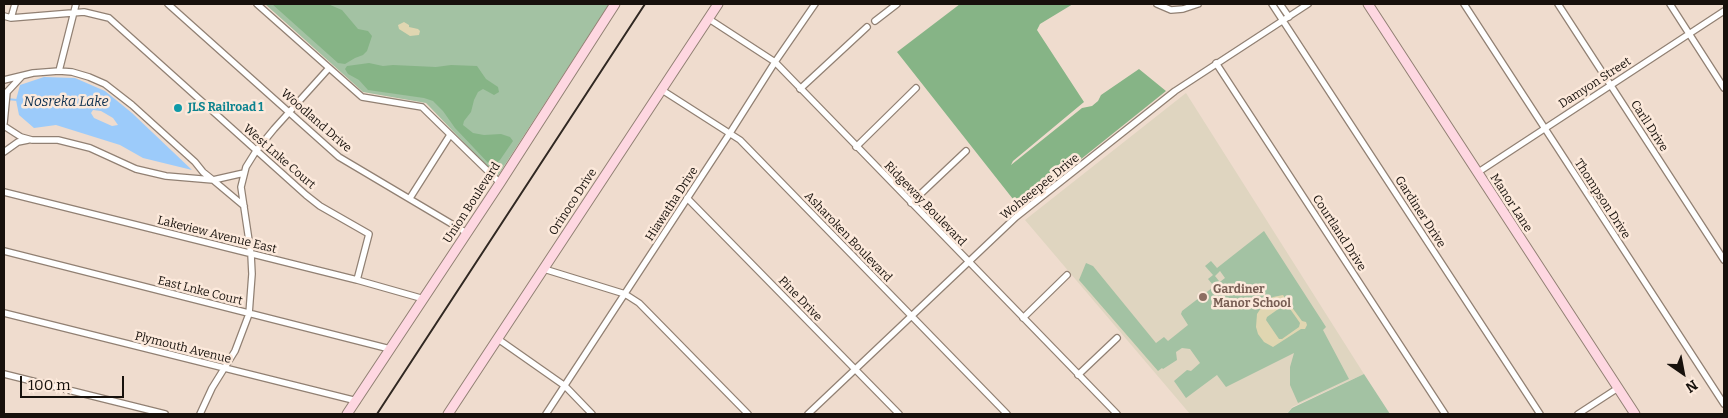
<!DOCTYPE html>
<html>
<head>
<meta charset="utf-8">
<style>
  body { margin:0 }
  #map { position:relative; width:1728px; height:418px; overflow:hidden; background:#efdcce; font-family:Bitter,serif }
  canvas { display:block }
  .frame { position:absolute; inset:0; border:5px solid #17110c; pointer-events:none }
  .north { position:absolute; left:1658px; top:348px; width:50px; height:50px; -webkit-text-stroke:4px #fce9db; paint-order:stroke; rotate:147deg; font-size:14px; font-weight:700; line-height:20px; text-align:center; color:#17110c }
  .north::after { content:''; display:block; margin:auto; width:18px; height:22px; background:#17110c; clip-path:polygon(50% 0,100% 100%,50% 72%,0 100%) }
  .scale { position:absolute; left:20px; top:376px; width:104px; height:22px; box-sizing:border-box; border:2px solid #17110c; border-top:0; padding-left:6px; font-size:15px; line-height:18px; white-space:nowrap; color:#17110c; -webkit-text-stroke:4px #fce9db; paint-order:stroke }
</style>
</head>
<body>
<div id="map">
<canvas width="1728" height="418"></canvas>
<div class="frame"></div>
<div class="north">N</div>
<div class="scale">100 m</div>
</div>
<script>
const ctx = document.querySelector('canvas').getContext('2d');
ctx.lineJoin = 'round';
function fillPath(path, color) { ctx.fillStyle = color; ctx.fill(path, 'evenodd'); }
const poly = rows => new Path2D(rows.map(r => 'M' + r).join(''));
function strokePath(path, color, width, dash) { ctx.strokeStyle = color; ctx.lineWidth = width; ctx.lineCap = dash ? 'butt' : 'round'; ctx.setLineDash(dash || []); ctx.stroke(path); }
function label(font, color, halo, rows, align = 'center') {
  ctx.font = font + ' Bitter,serif'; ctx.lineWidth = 5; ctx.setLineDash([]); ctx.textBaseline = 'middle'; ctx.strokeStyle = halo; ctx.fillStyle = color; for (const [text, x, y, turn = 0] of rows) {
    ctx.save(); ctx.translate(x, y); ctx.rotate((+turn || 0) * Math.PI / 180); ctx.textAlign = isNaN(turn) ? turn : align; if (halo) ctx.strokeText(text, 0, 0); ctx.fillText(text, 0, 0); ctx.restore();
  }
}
fillPath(poly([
  [1186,93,1364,374,1292,407,1287,414,1190,414,1025,220]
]), '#dfd5c0');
fillPath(poly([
  [265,4,609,4,497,177,426,103,363,92],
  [1264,231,1326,327,1323,330,1349,379,1298,403,1290,385,1290,367,1294,353,1226,387,1217,375,1186,398,1174,381,1187,370,1191,371,1200,363,1190,349,1182,348,1176,352,1177,360,1163,369,1162,368,1158,371,1079,280,1086,263,1093,266,1156,343,1164,337,1168,341,1188,325,1181,314,1182,311,1225,278,1220,271,1215,276,1219,281,1213,285,1208,279,1213,275,1205,266,1211,261,1217,268],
  [1364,374,1390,414,1287,414,1292,408]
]), '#a3c2a3');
fillPath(poly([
  [272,4,328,4,342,10,358,29,368,31,372,36,367,51,363,55,355,58,345,64,338,63],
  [960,4,1073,4,1040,24,1037,30,1084,102,1013,161,1011,165,1082,108,1092,106,1098,101,1101,95,1139,69,1166,91,1020,208,897,52],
  [369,63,383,66,393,65,436,67,451,65,477,66,486,79,498,87,499,92,494,95,483,89,478,92,474,100,471,112,464,121,463,125,473,133,484,135,501,134,510,137,513,141,500,160,492,167,455,128,443,111,433,101,424,98,368,90,359,80,348,74,345,69,347,66]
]), '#86b486');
fillPath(poly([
  [404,22,409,25,409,27,418,29,420,31,419,35,410,36,399,29,398,25],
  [1283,295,1302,321,1306,322,1307,325,1305,329,1301,329,1273,347,1264,342,1258,334,1256,327,1257,314,1265,302,1273,297],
  [1284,305,1288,306,1300,323,1299,327,1282,339,1279,339,1266,320,1267,317]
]), '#e0d6b1');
fillPath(poly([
  [44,77,75,78,105,91,132,113,192,170,143,158,120,145,56,125,34,128,19,115,16,100,20,85],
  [93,110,101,111,113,118,118,125,112,126,94,118,91,113]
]), '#9ccbfa');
strokePath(poly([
  [7,99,17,100]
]), '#9ccbfa', 2);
const street = poly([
  [168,4,339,157,467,233],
  [257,4,362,97,422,107,500,183],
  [1157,4,1171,10,1183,9,1198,4],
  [1272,4,1540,414],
  [1280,4,1289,17],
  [1464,4,1724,404],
  [1558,4,1724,260],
  [1670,4,1724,88],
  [4,16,11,18,84,12,109,18,306,195,320,206,369,234,357,280],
  [11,18,15,4],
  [709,19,775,62,1117,414],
  [875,21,897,4],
  [1216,63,1445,414],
  [59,71,76,4],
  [4,80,33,73,59,71,72,72,89,77,105,84,132,105,195,162,203,172,213,180],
  [800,89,867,27],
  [662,90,740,140,1007,414],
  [4,123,7,92,22,76],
  [4,126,21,137,32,140,58,140,90,148,136,169,166,176,213,180],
  [856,147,916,88],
  [4,152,18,142,28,140],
  [1477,173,1724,11],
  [4,192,357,280,424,299],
  [410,198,450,135],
  [687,198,899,414],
  [911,203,966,151],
  [244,206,213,180,244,173],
  [4,251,390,349],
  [544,269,625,294,639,303,748,414],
  [4,313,357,401],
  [1023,318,1067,275],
  [498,339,565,386,592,414],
  [4,374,165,414],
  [1078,375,1117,338],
  [200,414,212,388,235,351,249,314,252,274,251,254,241,187,246,167,256,151,274,129,329,68],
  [546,414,730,133,775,62,815,4],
  [808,414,1016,217,1175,91,1308,4],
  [1578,414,1618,388]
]);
const secondary = poly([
  [1368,4,1635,414],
  [347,414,500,183,615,4],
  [448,414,718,4]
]);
strokePath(street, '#918073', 8);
strokePath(secondary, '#918073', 11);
strokePath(street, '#fff', 5.5);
strokePath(secondary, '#fed7e1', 9);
strokePath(poly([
  [377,414,645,4]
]), '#302822', 2);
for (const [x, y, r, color] of [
  [178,108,5,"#0f9aa8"],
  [1203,297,5,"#8d6e63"]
]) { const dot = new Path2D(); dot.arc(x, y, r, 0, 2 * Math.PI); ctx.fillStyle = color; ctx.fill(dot); strokePath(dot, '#fce9db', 2); }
label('12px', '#17110c', '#fce9db', [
  ["Damyon Street",1595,83,-33],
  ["Woodland Drive",316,121,41],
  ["Carll Drive",1649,126,57],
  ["West Lnke Court",279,157,41],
  ["Wohseepee Drive",1040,187,-39],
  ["Thompson Drive",1602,199,57],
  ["Orinoco Drive",573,202,-57],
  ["Union Boulevard",472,203,-57],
  ["Manor Lane",1511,203,57],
  ["Hiawatha Drive",672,204,-57],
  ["Ridgeway Boulevard",925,204,46],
  ["Gardiner Drive",1420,212,57],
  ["Courtland Drive",1339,233,57],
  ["Lakeview Avenue East",217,235,14],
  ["Asharoken Boulevard",848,237,46],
  ["East Lnke Court",200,291,14],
  ["Pine Drive",800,299,46],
  ["Plymouth Avenue",183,348,14]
]);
label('bold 12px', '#0d838f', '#fce9db', [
  ["JLS Railroad 1",188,108]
], 'left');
label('bold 12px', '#785e54', '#fce9db', [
  ["Gardiner",1213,290],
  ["Manor School",1213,304]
], 'left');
label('italic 14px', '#0e3150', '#fce9db', [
  ["Nosreka Lake",66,102]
]);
</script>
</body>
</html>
